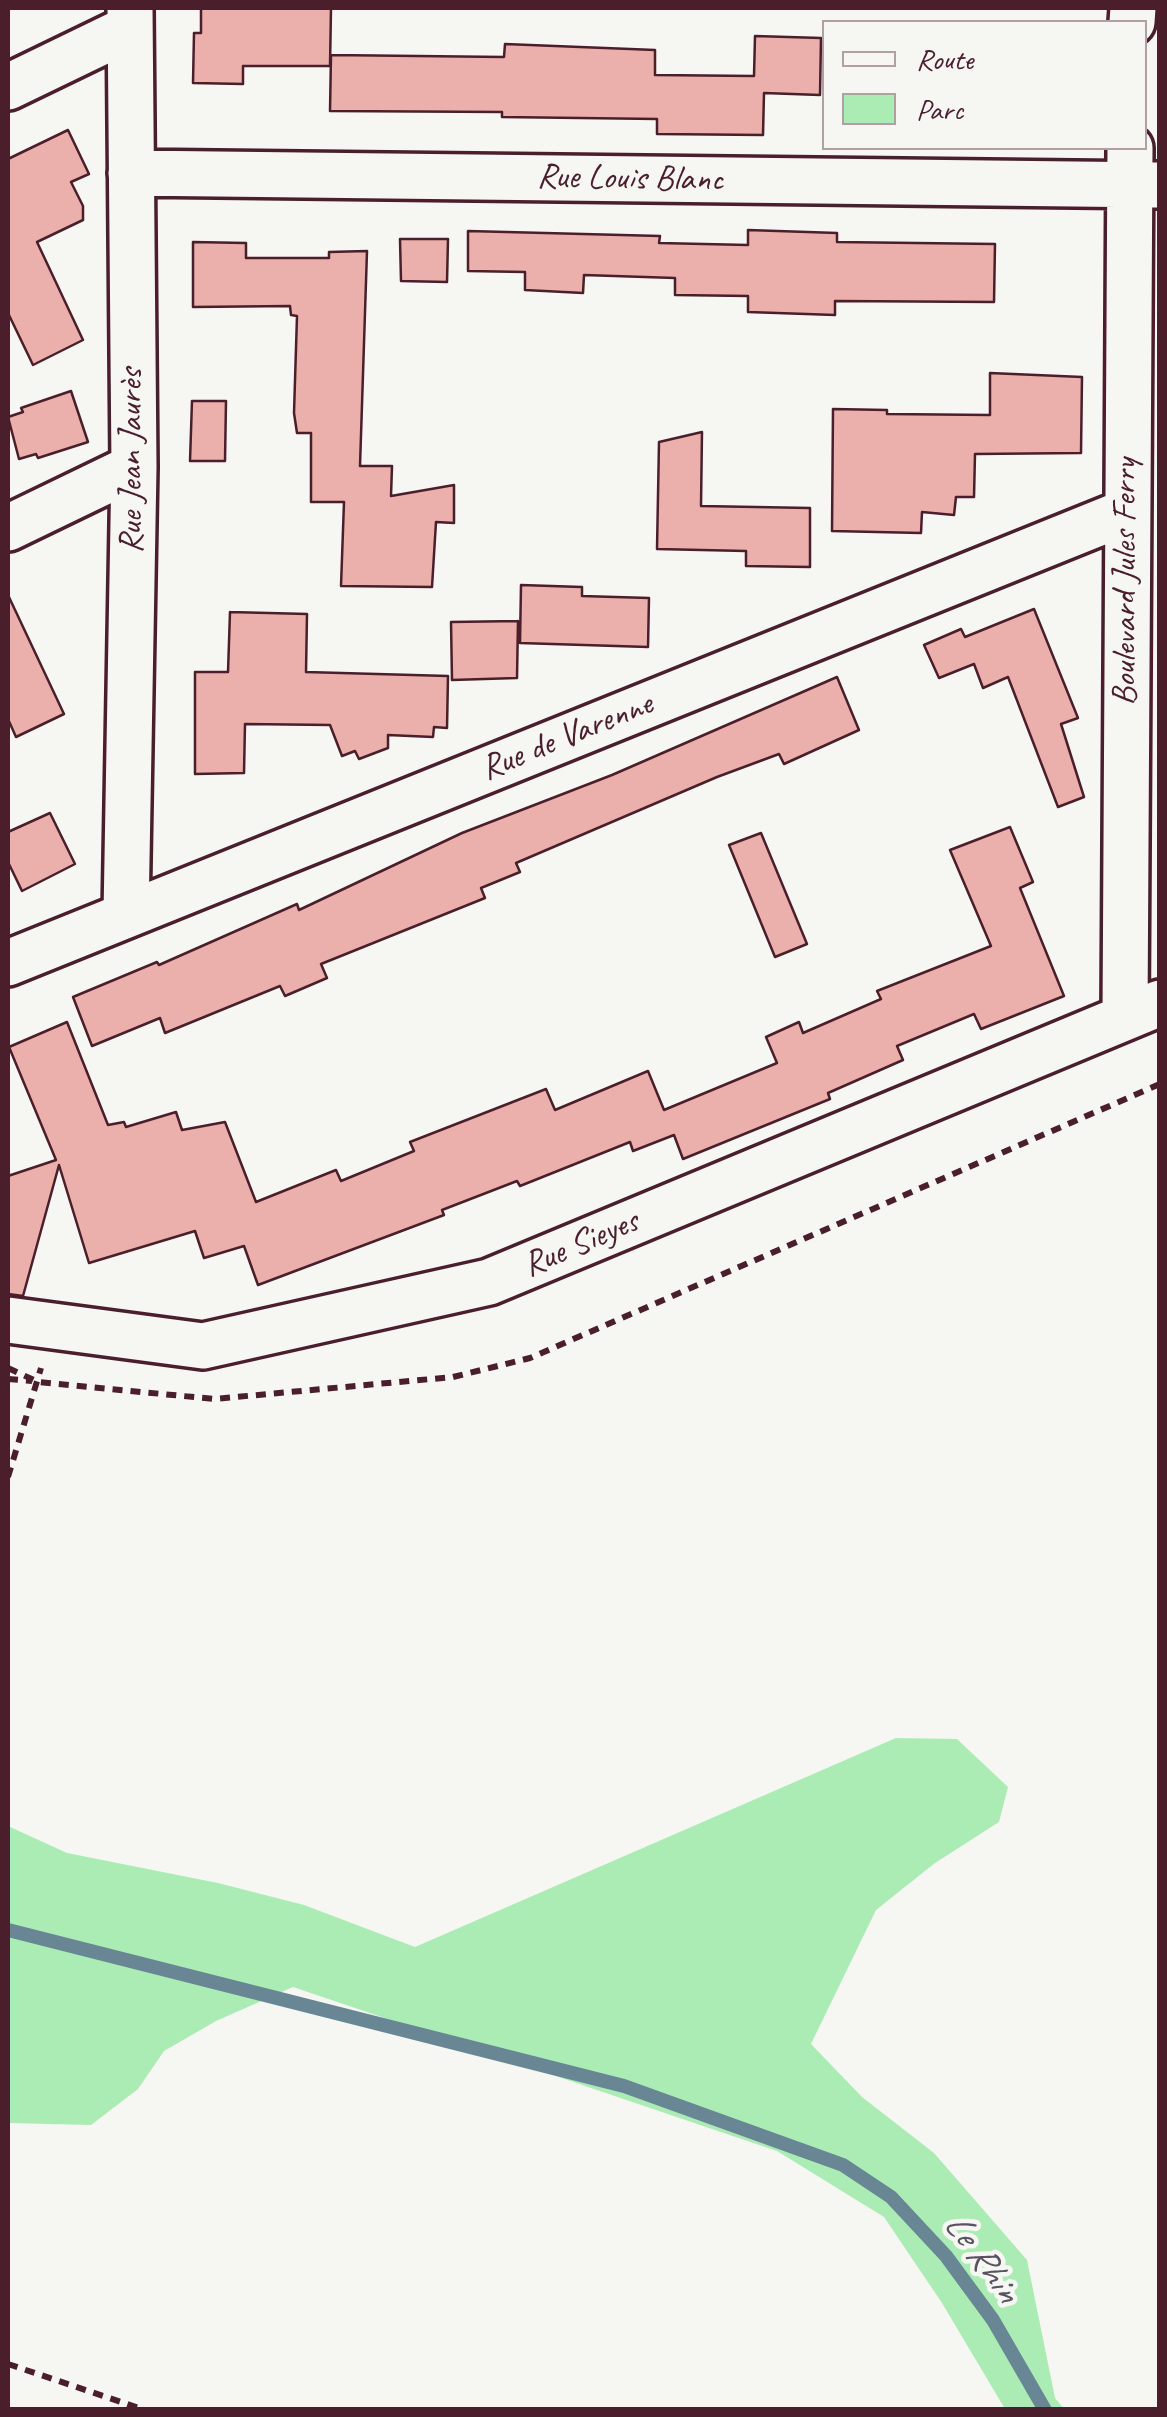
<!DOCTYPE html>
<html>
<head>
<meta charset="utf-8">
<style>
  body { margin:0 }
  #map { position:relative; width:1167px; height:2417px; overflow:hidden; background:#f6f6f2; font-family:Caveat,sans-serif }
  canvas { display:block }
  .frame { position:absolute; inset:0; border:10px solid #4a1f2b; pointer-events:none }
  .legend { position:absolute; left:822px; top:20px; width:325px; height:130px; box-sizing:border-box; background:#f6f6f2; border:2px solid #b1a0a2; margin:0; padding:12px 18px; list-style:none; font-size:30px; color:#4a1f2b }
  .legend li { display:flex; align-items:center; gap:20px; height:50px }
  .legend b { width:50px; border:2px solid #b1a0a2 }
</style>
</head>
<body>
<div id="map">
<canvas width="1167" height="2417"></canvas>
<div class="frame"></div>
<ul class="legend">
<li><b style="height:12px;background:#f6f6f2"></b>Route</li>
<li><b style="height:28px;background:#abecb4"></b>Parc</li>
</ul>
</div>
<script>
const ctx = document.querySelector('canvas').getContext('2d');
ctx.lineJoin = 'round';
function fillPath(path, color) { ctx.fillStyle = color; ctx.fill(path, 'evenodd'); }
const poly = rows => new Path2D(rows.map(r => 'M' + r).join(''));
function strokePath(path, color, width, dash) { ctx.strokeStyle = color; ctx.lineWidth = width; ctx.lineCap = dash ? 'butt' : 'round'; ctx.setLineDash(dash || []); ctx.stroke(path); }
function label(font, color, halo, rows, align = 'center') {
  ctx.font = font + ' Caveat,sans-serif'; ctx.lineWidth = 9; ctx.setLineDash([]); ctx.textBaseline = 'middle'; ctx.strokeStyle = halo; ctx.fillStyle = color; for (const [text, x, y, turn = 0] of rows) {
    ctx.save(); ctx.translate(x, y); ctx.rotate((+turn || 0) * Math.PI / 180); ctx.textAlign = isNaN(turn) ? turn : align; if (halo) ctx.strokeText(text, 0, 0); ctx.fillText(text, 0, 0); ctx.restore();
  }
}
fillPath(poly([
  [896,1738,957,1739,1008,1787,999,1822,935,1863,876,1910,811,2044,862,2097,934,2153,1027,2260,1055,2398,1064,2409,1005,2409,942,2303,884,2217,777,2151,293,1987,216,2021,164,2051,138,2089,91,2125,8,2123,8,1826,67,1853,218,1883,304,1905,415,1947]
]), '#abecb4');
strokePath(poly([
  [8,1930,624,2086,843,2165,891,2197,946,2256,993,2320,1045,2410]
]), '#688694', 14);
const building = poly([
  [201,8,331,8,330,66,243,66,243,84,193,83,194,33,201,33,201,8],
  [755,36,821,38,820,95,764,93,763,135,657,134,657,119,502,117,502,112,330,111,331,55,504,57,505,44,655,50,655,75,754,76,755,36],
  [68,130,89,174,71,182,83,206,83,220,37,242,83,340,33,365,8,313,8,159,68,130],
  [748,230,837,233,837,242,995,244,994,302,835,301,835,315,748,312,748,296,675,295,675,278,584,275,583,293,525,290,525,272,468,271,468,231,660,236,659,243,748,245,748,230],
  [400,239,448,239,447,282,401,281,400,239],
  [193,242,246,243,246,258,329,258,329,252,367,251,360,466,392,466,391,496,454,485,454,523,436,522,432,587,341,586,344,502,311,502,311,433,297,433,294,413,297,316,291,315,290,306,193,307,193,242],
  [990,373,1082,377,1081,453,975,454,974,497,956,497,954,515,922,512,921,533,832,531,833,409,887,410,887,414,990,415,990,373],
  [71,391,88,442,38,458,36,454,19,459,8,417,23,412,21,408,71,391],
  [192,401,226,401,225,461,190,461,192,401],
  [702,432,701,506,810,508,810,567,746,566,746,551,657,549,659,442,702,432],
  [521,585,582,587,582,596,649,598,648,647,520,643,521,585],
  [8,595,64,714,16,737,8,719,8,595],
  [1034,609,1078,718,1061,724,1084,797,1058,807,1008,677,983,688,974,664,939,678,924,645,961,629,965,637,1034,609],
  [230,612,307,614,306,672,448,676,447,728,434,727,433,737,388,735,388,748,359,759,355,751,342,756,330,725,245,724,244,773,195,774,195,672,228,672,230,612],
  [518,621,517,678,452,680,451,622,518,621],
  [837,677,859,730,784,764,779,754,717,777,516,863,520,872,481,888,485,898,321,964,327,978,285,996,280,986,165,1033,160,1018,92,1046,73,997,157,962,159,965,297,904,299,910,462,833,612,775,837,677],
  [50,813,75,864,22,891,8,862,8,832,50,813],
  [1010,827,1033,882,1020,888,1064,996,981,1029,974,1014,897,1046,903,1060,828,1093,830,1099,683,1159,674,1135,633,1151,630,1142,520,1186,517,1181,442,1210,444,1215,258,1285,244,1246,204,1258,195,1231,89,1263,59,1165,23,1296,8,1294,8,1176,56,1160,9,1047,67,1022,108,1125,124,1122,126,1127,176,1112,182,1130,225,1122,256,1202,336,1170,341,1181,414,1151,410,1142,546,1089,555,1110,648,1071,664,1110,777,1063,766,1037,799,1022,803,1033,881,999,877,991,991,946,950,850,1010,827],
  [761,833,807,944,775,957,729,845,761,833]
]);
fillPath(building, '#ebb0ab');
strokePath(building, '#4a1f2b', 2.5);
const street = poly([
  [1132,22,1133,8],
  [8,87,130,28],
  [131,173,1160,185],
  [8,528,134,467],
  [126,915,134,467,130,8],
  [8,963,1126,512],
  [1125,1017,1130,148],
  [8,1320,203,1346,489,1282,1160,1003]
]);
strokePath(street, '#4a1f2b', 52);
strokePath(poly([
  [8,1368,38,1382,214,1399,453,1377,530,1358,1160,1084],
  [8,1379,32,1381],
  [8,1477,41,1368],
  [8,2364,145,2410]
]), '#4a1f2b', 6, [10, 8]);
strokePath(street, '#f6f6f2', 45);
label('35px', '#4a1f2b', '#f6f6f2', [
  ["Rue Louis Blanc",630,179,1],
  ["Rue Jean Jaurès",132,461,-90],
  ["Boulevard Jules Ferry",1126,582,-90],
  ["Rue de Varenne",567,737,-22],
  ["Rue Sieyes",581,1244,-23]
]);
label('italic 38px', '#595260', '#f6f6f2', [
  ["Le Rhin",981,2258,54]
]);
</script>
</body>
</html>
